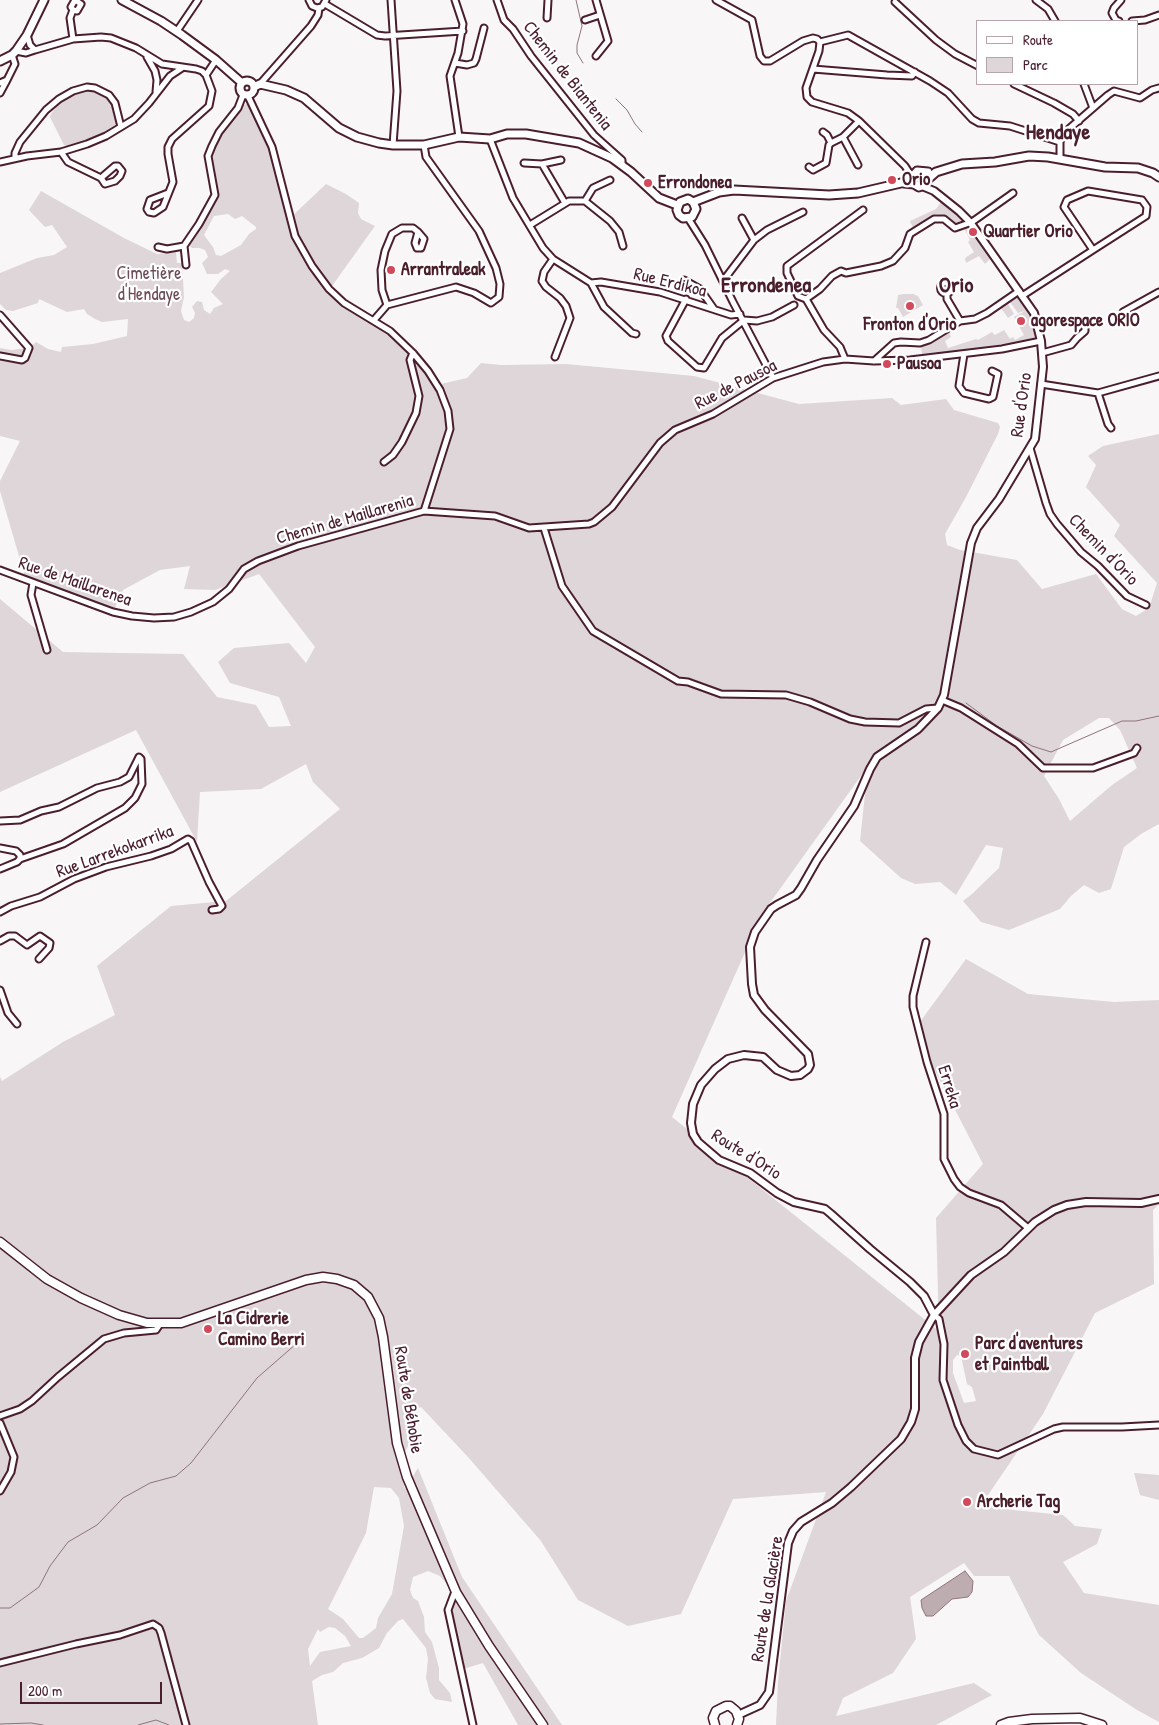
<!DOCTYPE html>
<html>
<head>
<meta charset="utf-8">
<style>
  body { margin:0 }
  #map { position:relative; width:1159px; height:1725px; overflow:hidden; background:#f8f6f7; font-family:"Patrick Hand",sans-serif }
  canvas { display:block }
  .legend { position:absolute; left:976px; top:20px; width:162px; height:65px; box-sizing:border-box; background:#fff; border:1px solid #b7a5aa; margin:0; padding:6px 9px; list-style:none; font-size:15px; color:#4a1f2b }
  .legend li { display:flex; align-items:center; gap:10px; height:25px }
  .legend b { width:25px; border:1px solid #b7a5aa }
  .scale { position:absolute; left:20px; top:1682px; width:142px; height:22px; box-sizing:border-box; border:2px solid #4a1f2b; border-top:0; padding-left:6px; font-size:15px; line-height:18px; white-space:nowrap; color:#4a1f2b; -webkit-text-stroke:4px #fff; paint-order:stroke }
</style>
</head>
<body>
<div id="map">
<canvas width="1159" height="1725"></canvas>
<ul class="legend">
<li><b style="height:6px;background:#fff"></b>Route</li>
<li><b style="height:14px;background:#ded6d9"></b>Parc</li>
</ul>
<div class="scale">200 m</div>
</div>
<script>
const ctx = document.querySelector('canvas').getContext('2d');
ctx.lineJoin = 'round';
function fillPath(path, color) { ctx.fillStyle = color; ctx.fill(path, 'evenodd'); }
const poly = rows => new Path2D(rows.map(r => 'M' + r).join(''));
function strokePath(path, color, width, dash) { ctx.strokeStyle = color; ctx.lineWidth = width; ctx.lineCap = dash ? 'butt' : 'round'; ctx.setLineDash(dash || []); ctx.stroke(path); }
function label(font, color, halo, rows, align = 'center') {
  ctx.font = font + ' "Patrick Hand",sans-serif'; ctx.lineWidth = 4.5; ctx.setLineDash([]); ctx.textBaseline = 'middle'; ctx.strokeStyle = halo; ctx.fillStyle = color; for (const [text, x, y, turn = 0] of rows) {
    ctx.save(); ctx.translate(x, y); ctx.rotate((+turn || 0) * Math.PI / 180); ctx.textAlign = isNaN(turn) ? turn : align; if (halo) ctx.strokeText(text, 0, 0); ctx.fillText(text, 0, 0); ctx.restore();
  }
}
fillPath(poly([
  [89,89,100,91,110,100,115,112,116,124,105,133,95,138,68,146,64,145,50,117,51,114,57,106,72,95],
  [250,102,272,147,290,218,326,184,346,194,359,203,358,213,361,219,375,226,332,286,312,262,303,248,291,222,301,250,312,266,329,289,344,303,390,331,413,353,441,384,467,378,481,363,501,365,566,364,694,376,799,404,892,398,901,405,946,399,954,410,998,423,1000,427,998,434,966,497,945,534,947,545,960,550,1017,560,1042,589,1096,574,1122,609,1136,616,1149,608,1157,583,1114,536,1120,525,1086,487,1096,465,1088,456,1103,446,1159,434,1159,824,1141,834,1124,847,1111,889,1099,893,1084,885,1071,896,1060,909,1009,930,981,922,963,901,972,894,999,868,1003,848,986,845,956,895,940,882,915,884,901,878,860,841,868,766,762,914,672,1117,939,1331,936,1218,983,1164,914,1030,966,959,1028,994,1114,1002,1159,1000,1159,1204,1153,1210,1154,1284,1095,1313,1043,1414,986,1498,1013,1510,1063,1515,1075,1526,1102,1529,1097,1544,1063,1562,1084,1593,1159,1605,1159,1722,1137,1710,1081,1673,1039,1635,1009,1576,974,1576,964,1563,910,1597,916,1639,893,1673,843,1698,836,1716,974,1683,992,1695,936,1725,776,1725,778,1682,786,1601,826,1492,733,1499,681,1614,628,1626,578,1600,541,1541,468,1457,421,1407,407,1414,411,1433,408,1446,399,1465,405,1489,418,1468,462,1577,562,1725,518,1725,483,1663,463,1669,450,1611,456,1590,445,1582,440,1576,428,1571,413,1577,410,1590,413,1598,418,1601,424,1617,425,1632,432,1642,439,1668,439,1680,450,1693,452,1702,435,1699,430,1693,426,1678,428,1659,426,1648,403,1619,398,1621,387,1633,379,1648,362,1658,343,1663,333,1672,322,1675,312,1681,318,1725,0,1725,0,1077,2,1081,63,1042,115,1015,97,966,171,906,226,901,340,809,313,782,306,764,261,789,200,792,197,842,136,730,0,792,0,599,63,652,183,654,217,697,256,705,269,727,291,726,279,697,230,683,218,662,234,648,289,643,306,663,315,647,259,574,215,590,184,589,190,566,160,570,123,590,113,612,26,580,0,491,0,481,20,441,0,436,0,348,11,350,29,348,36,342,48,349,61,352,62,347,93,344,127,336,128,319,102,322,95,319,87,314,84,309,67,312,39,299,38,303,13,311,6,310,0,304,0,273,37,258,54,255,67,247,52,225,45,227,29,210,41,191,124,238,157,254,176,252,177,263,182,263,184,297,181,311,184,320,189,322,194,318,195,313,192,307,197,301,202,302,204,310,210,314,214,308,223,304,211,292,221,279,230,271,225,269,218,274,207,274,202,263,208,257,205,250,200,248,192,248,189,245,189,239,199,224,214,195,208,156,212,146,219,132,238,108],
  [228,214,235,219,242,216,256,227,256,229,249,234,241,245,221,256,216,255,213,247,204,235,214,216],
  [1099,718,1109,718,1120,730,1137,768,1112,785,1070,821,1059,799,1044,776,1063,740],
  [957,1355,961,1356,967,1384,972,1387,976,1401,964,1403,953,1373,953,1360],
  [374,1487,391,1488,399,1498,404,1526,392,1594,378,1618,376,1628,363,1638,359,1638,343,1619,328,1609,366,1533],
  [329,1627,335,1628,345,1636,351,1646,320,1652,310,1666,308,1649,318,1629,320,1632],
  [941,202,963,219,962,221,955,223,945,215,936,214,913,228,910,221,936,209],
  [964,228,966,228,972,232,991,258,985,264,979,256,966,263,965,258,974,252,968,242,970,240],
  [904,294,913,294,918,296,923,305,903,317,898,308,896,308,898,295],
  [1017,296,1029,312,1034,324,1036,336,1034,339,1015,343,922,355,921,345,932,342,949,332,951,337,945,341,948,348,976,339,978,340,992,332,995,335,1004,330,1010,339,1013,337,1015,340,1024,335,1014,317,1025,311,1018,313,1010,302,1008,304,1014,314,1008,318,1001,308],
  [1134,1473,1159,1475,1159,1500,1140,1495]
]), '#ded6d9');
const water = poly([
  [965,1571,973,1581,972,1592,968,1597,952,1599,933,1616,926,1616,922,1608,921,1600,965,1571]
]);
fillPath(water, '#bdadb0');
strokePath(water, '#8f747b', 1);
strokePath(poly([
  [576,0,582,26,577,45,577,53,583,63],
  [616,99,627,110,635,124,642,132],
  [966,703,997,726,1032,746,1051,752,1122,721,1136,721,1159,716],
  [0,1608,10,1608,39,1587,50,1566,68,1542,97,1525,123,1498,150,1483,176,1476,191,1463,257,1378,304,1337],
  [0,1724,31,1723,43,1725],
  [138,1725,156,1720,169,1725]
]), '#8f747b', 1);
const minor = poly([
  [309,0,312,6,317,8,322,7,326,0],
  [391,0,397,91,393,145],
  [455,0,463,24,458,53,450,76,459,137],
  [497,0,504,20,513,29,531,56,594,135,622,160,622,164],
  [716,0,752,20,760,56,764,61,770,61,803,41,813,38,817,39,820,42,819,51,806,88,807,97,812,102,848,113,859,121,905,166,912,177],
  [1036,0,1048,9,1055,21],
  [895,2,936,40,955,54,978,66],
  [325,4,377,35,385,36,463,31],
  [547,18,548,0],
  [585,20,600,15],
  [1119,21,1116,20,1112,13,1114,8,1121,0],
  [1132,21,1145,20,1159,15],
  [177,31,198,0],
  [73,39,70,18,73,10,77,11,81,4,75,0,71,7,73,10],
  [820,42,848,35,930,81,948,93,972,119,979,123,1010,126,1060,142],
  [35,50,73,39,101,37,111,38,136,48,162,64,196,69,202,71,206,75],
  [16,51,26,53,35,50,30,45,27,35],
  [596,56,608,41,596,0],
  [147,57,155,71,157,80,156,92],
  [455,63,467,65,474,63,476,59,484,28],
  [813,69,887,75,912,76,915,72],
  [0,83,7,80,15,64,12,55],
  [260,84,311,26,318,15,319,8],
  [1014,84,1054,103,1073,114,1079,121],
  [1084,84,1093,108],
  [0,93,7,80],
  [248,96,272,147,295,236,312,266,329,289,344,303,390,331,413,353,428,371,440,390,448,411,450,429,424,511],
  [843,137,859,121],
  [490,139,513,198,543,248,553,259,591,283],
  [831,143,843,137,858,165],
  [61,152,68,162,101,178,105,184,115,181,120,176,122,171,118,166,115,166,101,178],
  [15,158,15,153,20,142,46,110,59,99,73,91,87,87,95,88,109,95,115,103,121,127],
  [1060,158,1060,142,1063,134,1108,95,1114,91,1140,98,1152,90,1159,88],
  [0,162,27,156,61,152,87,144,106,136,134,119,149,103,170,76,182,68],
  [524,163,542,164,561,160],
  [542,164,565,203],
  [809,167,813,170,826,163,829,145,831,143,827,135,823,132],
  [168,193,150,200,147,209,149,212,154,213,163,207,173,182,168,154,168,147,172,139,209,106,212,91,206,75,216,60],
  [585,201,593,188,610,180],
  [688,218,705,245,733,302,773,378],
  [742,218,754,240],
  [530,225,569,201,585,201,610,221,619,232,623,246],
  [158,247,167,249,184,246],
  [553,259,544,272,542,281,546,287,560,298,566,306,570,318,555,357],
  [186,265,184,246,199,224,215,195,208,156,212,146,219,132,238,108,243,95],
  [684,280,700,289,714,309],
  [723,281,754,240,767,230,803,212],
  '940.5 288a5.5 5.5 0 1 1 11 0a5.5 5.5 0 1 1-11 0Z',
  [591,283,601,282,660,292,731,315,740,314],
  [591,283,604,307,632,333,636,334],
  [947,294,947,299,960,321],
  [1022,296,1093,250,1146,216,1147,207,1142,200,1088,191,1067,200,1064,207,1093,250],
  [686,299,666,336,668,341,697,367,704,368,722,338,744,320,757,321,772,317,794,305],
  [806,299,798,296,787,273,787,266,863,210],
  [387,305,382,290,381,270,385,251,392,234,402,228,413,228,418,232,415,243,417,248,421,248,424,239,418,232],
  [1123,312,1159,292],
  [0,315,29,348,25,358,22,360,0,356],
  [374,320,387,305,456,287,474,293,491,303,499,297,500,284,496,268,479,231,426,157,424,145],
  [1042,353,1071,345,1077,338,1085,331,1085,326],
  [964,354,959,386,964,393,989,399,993,397,998,374,992,371],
  [845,359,840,347,824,330,806,299,820,289,832,276,841,271,846,273,881,266,893,261,905,248,910,234,934,219,944,219,955,228,972,222,1013,193],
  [874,361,894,343,901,342,920,343,929,340,960,321,975,319,987,313,1019,291],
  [1041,384,1098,393,1159,376],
  [1098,393,1108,424,1111,428],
  [1030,448,1046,503,1050,514,1057,524,1081,552,1098,566,1127,596,1146,605],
  [384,462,393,455,402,442,416,413,419,396,410,360,413,353],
  [544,528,562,586,593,631,678,681,688,682,721,694,786,695,810,702,850,719,865,722,899,723,926,709,938,708],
  [0,570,113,612,132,616,154,618,174,617,191,612,213,602,229,589,244,569,258,561,298,546,424,511,495,516,529,528,589,524,594,522,612,507,660,443,675,430,713,414,773,378,823,362,845,359,874,361,910,360,1002,349,1041,341],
  [33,583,31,595,47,650],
  [942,700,961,708,1018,744,1043,768,1093,768,1134,753,1137,748],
  [0,821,20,820,41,811,59,807,97,788,120,782,129,777,139,757,141,759,142,784,135,798,125,808,63,844,20,859,17,862,0,869],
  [0,848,16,851,20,855,20,859],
  [0,912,11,906,40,897,74,879,106,867,151,856,171,849,188,839,191,841,209,882,222,906,219,909,212,910],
  [0,941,9,936,15,936,27,945,40,936,50,943,49,948,39,959],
  [926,942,913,996,913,1007,927,1062,944,1114,944,1159,954,1179,960,1187,969,1193,1001,1205,1028,1228],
  [0,990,8,1013,17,1024],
  [934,1315,939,1319,944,1344,943,1380,958,1425,966,1441,974,1449,998,1455,1054,1429,1063,1427,1122,1427,1159,1425],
  [0,1416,20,1409,32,1401,58,1377,104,1339,124,1333,156,1330,160,1324],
  [0,1423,14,1457,11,1472,0,1491],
  [456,1592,454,1594,448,1610,473,1725],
  [0,1663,76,1644,120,1635,153,1624,159,1628,161,1633,186,1725]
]);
const tertiary = poly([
  [922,186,934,191,959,211,970,222,1034,313,1041,341,1043,367,1035,439,999,499,977,528,971,543,944,695,938,708,918,729,877,757,870,769,854,806,817,860,801,888,796,895,777,905,771,909,755,932,750,947,752,984,754,995,765,1010,808,1054,810,1065,808,1069,800,1075,791,1076,777,1070,763,1057,744,1055,728,1059,715,1069,701,1085,693,1104,691,1123,693,1134,698,1142,719,1160,750,1173,777,1193,794,1202,825,1209,831,1214,870,1249,910,1282,924,1296,934,1315],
  [738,1715,760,1705,769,1692,788,1543,793,1531,801,1522,832,1503,851,1487,901,1439,911,1422,915,1409,915,1358,919,1342,934,1315,971,1275,1004,1252,1035,1222,1054,1210,1067,1205,1086,1202,1141,1203,1159,1199]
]);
const secondary = poly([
  [122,0,161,21,182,35,216,60,242,83],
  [0,61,12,55,16,51,27,35,44,0],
  '240 88a7 7 0 1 1 14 0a7 7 0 1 1-14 0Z',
  [254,87,260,84,286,90,304,98,339,128,357,137,379,143,393,145,424,145,459,137,490,139,507,134,526,134,579,143,612,158,631,172,659,198,677,205],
  [928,179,936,172,962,164,995,162,1029,156,1048,157,1105,167,1138,168,1153,173,1159,177],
  [912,181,912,177,917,171,928,172],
  [904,183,914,184,919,187,924,185,928,179,924,172],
  [693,202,696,209,692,217,683,218,679,215,677,210,680,202,688,199,693,202,719,192,734,190,829,195,858,193,901,183,912,178]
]);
const primary = poly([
  [0,1242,47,1279,81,1298,119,1315,147,1323,181,1323,306,1280,323,1277,337,1279,354,1285,368,1297,379,1318,383,1337,397,1443,407,1477,456,1592,489,1646,543,1725],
  [715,1725,713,1718,716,1711,726,1706,730,1706,736,1711,739,1719,737,1725],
  [1001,1725,1009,1722,1032,1719,1080,1718,1102,1725]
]);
strokePath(minor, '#4a1f2b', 9);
strokePath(tertiary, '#4a1f2b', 10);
strokePath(secondary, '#4a1f2b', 11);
strokePath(primary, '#4a1f2b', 11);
strokePath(minor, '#fff', 5);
strokePath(tertiary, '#fff', 6);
strokePath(secondary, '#fff', 7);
strokePath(primary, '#fff', 8);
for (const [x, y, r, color] of [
  [892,180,5,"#d1495b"],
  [648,183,5,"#d1495b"],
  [973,232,5,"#d1495b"],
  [391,270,5,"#d1495b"],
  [910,306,5,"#d1495b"],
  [1021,321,5,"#d1495b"],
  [887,364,5,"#d1495b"],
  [208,1329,5,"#d1495b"],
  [965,1354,5,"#d1495b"],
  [967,1502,5,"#d1495b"]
]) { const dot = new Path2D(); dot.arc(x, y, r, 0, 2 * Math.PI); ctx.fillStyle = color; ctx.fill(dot); strokePath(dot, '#fff', 2); }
label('18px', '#4a1f2b', '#fff', [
  ["Chemin de Biantenia",567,76,52],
  ["Rue Erdikoa",670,283,14],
  ["Rue de Pausoa",736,385,-27],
  ["Rue d'Orio",1022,405,-82],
  ["Chemin de Maillarenia",345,520,-16],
  ["Chemin d'Orio",1103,550,46],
  ["Rue de Maillarenea",75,582,19],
  ["Rue Larrekokarrika",115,852,-20],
  ["Erreka",949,1087,73],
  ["Route d'Orio",746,1155,32],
  ["Route de Béhobie",408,1400,81],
  ["Route de la Glacière",768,1599,-81]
]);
label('bold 18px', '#4a1f2b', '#fff', [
  ["Orio",902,180],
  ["Errondonea",658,183],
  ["Quartier Orio",983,232],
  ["Arrantraleak",401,270],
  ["agorespace ORIO",1031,321],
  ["Fronton d'Orio",910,325,"center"],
  ["Pausoa",897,364],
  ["La Cidrerie",218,1319],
  ["Camino Berri",218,1340],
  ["Parc d'aventures",975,1344],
  ["et Paintball",975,1365],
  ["Archerie Tag",977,1502]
], 'left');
label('18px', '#6f4d56', '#fff', [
  ["Cimetière",149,274],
  ["d'Hendaye",149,295]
]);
label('bold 22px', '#4a1f2b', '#fff', [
  ["Hendaye",1058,133],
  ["Errondenea",766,286],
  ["Orio",956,286]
]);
</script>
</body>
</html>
